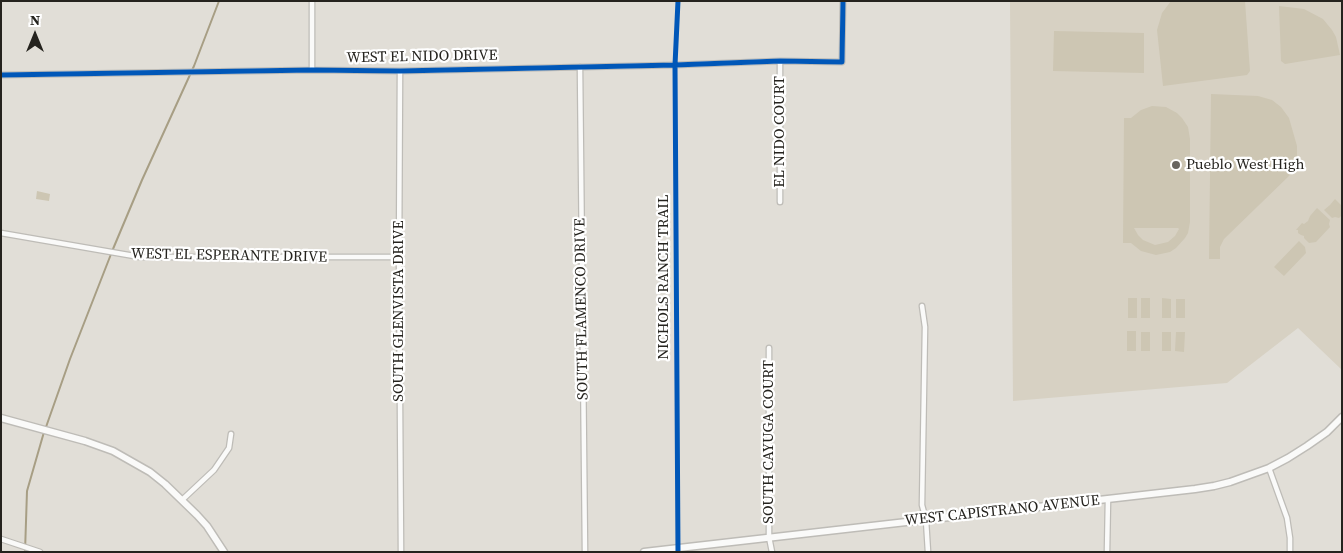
<!DOCTYPE html>
<html>
<head>
<meta charset="utf-8">
<style>
  body { margin:0 }
  #map { position:relative; width:1343px; height:553px; overflow:hidden; background:#e1ded7; font-family:"Source Serif 4",serif }
  canvas { display:block }
  .frame { position:absolute; inset:0; border:2px solid #25231e; pointer-events:none }
  .north { position:absolute; left:10px; top:10px; width:50px; height:50px; -webkit-text-stroke:4px #fff; paint-order:stroke; rotate:0deg; font-size:14px; font-weight:700; line-height:20px; text-align:center; color:#25231e }
  .north::after { content:''; display:block; margin:auto; width:18px; height:22px; background:#25231e; clip-path:polygon(50% 0,100% 100%,50% 72%,0 100%) }
</style>
</head>
<body>
<div id="map">
<canvas width="1343" height="553"></canvas>
<div class="frame"></div>
<div class="north">N</div>
</div>
<script>
const ctx = document.querySelector('canvas').getContext('2d');
ctx.lineJoin = 'round';
function fillPath(path, color) { ctx.fillStyle = color; ctx.fill(path, 'evenodd'); }
const poly = rows => new Path2D(rows.map(r => 'M' + r).join(''));
function strokePath(path, color, width, dash) { ctx.strokeStyle = color; ctx.lineWidth = width; ctx.lineCap = dash ? 'butt' : 'round'; ctx.setLineDash(dash || []); ctx.stroke(path); }
function label(font, color, halo, rows, align = 'center') {
  ctx.font = font + ' "Source Serif 4",serif'; ctx.lineWidth = 4.5; ctx.setLineDash([]); ctx.textBaseline = 'middle'; ctx.strokeStyle = halo; ctx.fillStyle = color; for (const [text, x, y, turn = 0] of rows) {
    ctx.save(); ctx.translate(x, y); ctx.rotate((+turn || 0) * Math.PI / 180); ctx.textAlign = isNaN(turn) ? turn : align; if (halo) ctx.strokeText(text, 0, 0); ctx.fillText(text, 0, 0); ctx.restore();
  }
}
fillPath(poly([
  [1010,1,1342,1,1342,370,1298,328,1227,383,1013,401]
]), '#d7d1c3');
fillPath(poly([
  [1171,1,1245,1,1250,71,1247,75,1163,86,1157,30,1162,13],
  [1279,6,1304,9,1323,19,1332,30,1336,37,1340,55,1285,64,1281,61],
  [1054,31,1144,33,1144,73,1053,71],
  [1211,94,1258,96,1272,100,1281,107,1289,118,1297,146,1297,162,1291,174,1224,239,1220,247,1220,259,1209,259],
  [1152,106,1166,107,1177,113,1182,118,1188,127,1190,139,1190,222,1188,233,1185,238,1176,248,1170,252,1156,255,1141,251,1131,243,1123,243,1124,118,1131,118,1141,110],
  [1134,228,1178,228,1179,229,1175,236,1168,242,1155,245,1143,240,1138,235],
  [37,191,50,194,49,201,36,199],
  [1335,199,1342,206,1342,215,1339,218,1335,217,1332,218,1324,210,1330,205],
  [1317,208,1330,220,1329,224,1330,227,1316,242,1309,243,1304,238,1304,236,1301,235,1298,233,1298,230,1296,230,1302,223,1304,224,1308,221,1310,216],
  [1299,241,1305,247,1306,253,1284,276,1274,267],
  [1128,298,1137,298,1137,318,1128,318],
  [1141,298,1150,298,1150,318,1141,318],
  [1162,298,1171,299,1171,318,1162,318],
  [1176,299,1185,299,1185,318,1176,318],
  [1127,331,1136,331,1136,351,1127,351],
  [1141,332,1150,332,1150,351,1141,351],
  [1162,332,1171,332,1171,351,1162,351],
  [1176,332,1185,332,1184,352,1175,351]
]), '#cdc6b3');
strokePath(poly([
  [46,427,70,359,113,249,142,180,194,66,219,1],
  [25,552,27,491,44,432]
]), '#a79e84', 2);
const street = poly([
  [312,1,312,70],
  [780,61,780,202],
  [580,67,585,552],
  [400,71,399,257,401,552],
  [2,75,312,70,400,71,675,65,780,61,842,62,843,1],
  [1,233,140,257,399,257],
  [922,306,925,327,922,505,926,520,928,552],
  [769,348,769,537,772,552],
  [1269,468,1287,518,1290,538,1290,552],
  [182,500,214,470,229,448,231,434],
  [1,539,40,552],
  [1107,552,1108,499]
]);
const secondary = poly([
  [1,418,85,441,113,451,150,472,165,484,197,515,207,526,224,552],
  [644,552,1195,489,1214,486,1230,482,1269,468,1288,458,1307,446,1327,432,1342,417]
]);
strokePath(street, '#bebcb7', 7);
strokePath(secondary, '#bebcb7', 9);
strokePath(street, '#fafaf9', 4.5);
strokePath(secondary, '#fafaf9', 6);
strokePath(poly([
  [2,75,312,70,400,71,675,65,780,61,842,62,843,1],
  [678,552,675,65,678,1]
]), '#0057b8', 5);
for (const [x, y, r, color] of [
  [1176,165,5,"#67645f"]
]) { const dot = new Path2D(); dot.arc(x, y, r, 0, 2 * Math.PI); ctx.fillStyle = color; ctx.fill(dot); strokePath(dot, '#fff', 2); }
label('15px', '#25231e', '#fff', [
  ["WEST EL NIDO DRIVE",422,57,-1],
  ["EL NIDO COURT",780,132,-90],
  ["WEST EL ESPERANTE DRIVE",229,256,1],
  ["NICHOLS RANCH TRAIL",664,277,-90],
  ["SOUTH FLAMENCO DRIVE",582,309,-91],
  ["SOUTH GLENVISTA DRIVE",399,311,-90],
  ["SOUTH CAYUGA COURT",769,442,-90],
  ["WEST CAPISTRANO AVENUE",1002,511,-6]
]);
label('15px', '#25231e', '#fff', [
  ["Pueblo West High",1186,165]
], 'left');
</script>
</body>
</html>
